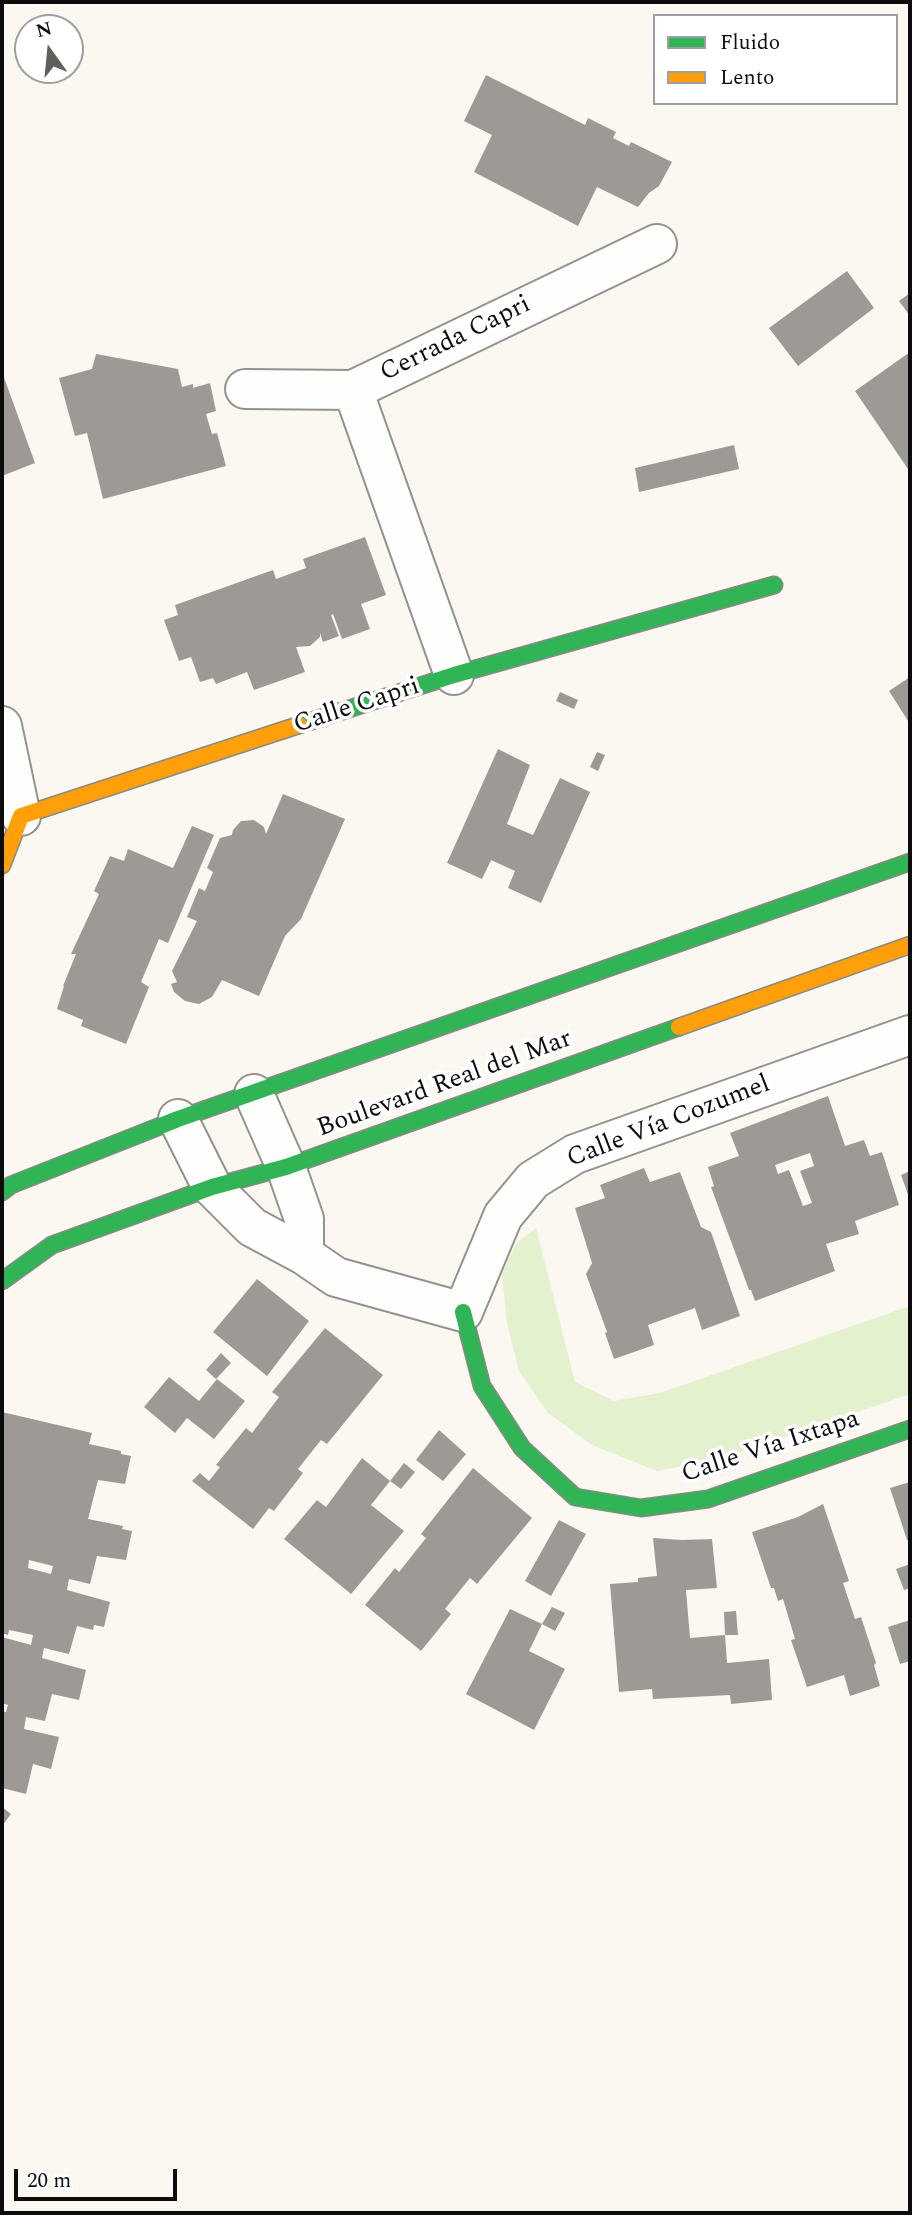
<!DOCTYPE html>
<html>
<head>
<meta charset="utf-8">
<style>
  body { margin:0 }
  #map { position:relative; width:912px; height:2215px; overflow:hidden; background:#faf8f0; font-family:Spectral,serif }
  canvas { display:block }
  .frame { position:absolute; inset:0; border:4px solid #0c0c0c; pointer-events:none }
  .legend { position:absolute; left:653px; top:14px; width:245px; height:91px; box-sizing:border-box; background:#fff; border:2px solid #9e9e9e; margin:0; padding:9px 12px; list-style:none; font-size:21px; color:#0c0c0c }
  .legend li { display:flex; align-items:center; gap:14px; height:35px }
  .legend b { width:35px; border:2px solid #9e9e9e }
  .north { position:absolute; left:14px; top:14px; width:70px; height:70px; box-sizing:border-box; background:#fff; border:2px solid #9e9e9e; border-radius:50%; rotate:345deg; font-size:19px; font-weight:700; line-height:28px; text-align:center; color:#0c0c0c }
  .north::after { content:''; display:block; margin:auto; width:24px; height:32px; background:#5f5f5c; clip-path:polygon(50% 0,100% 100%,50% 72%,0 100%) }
  .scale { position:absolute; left:14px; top:2169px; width:163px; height:32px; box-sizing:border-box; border:4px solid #0c0c0c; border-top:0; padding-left:9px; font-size:21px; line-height:24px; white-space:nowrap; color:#0c0c0c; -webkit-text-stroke:5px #fff; paint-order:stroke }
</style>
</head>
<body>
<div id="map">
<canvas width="912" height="2215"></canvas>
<div class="frame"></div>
<ul class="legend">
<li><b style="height:9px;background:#30b455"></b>Fluido</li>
<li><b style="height:9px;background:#ff9f0a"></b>Lento</li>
</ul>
<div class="north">N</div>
<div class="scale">20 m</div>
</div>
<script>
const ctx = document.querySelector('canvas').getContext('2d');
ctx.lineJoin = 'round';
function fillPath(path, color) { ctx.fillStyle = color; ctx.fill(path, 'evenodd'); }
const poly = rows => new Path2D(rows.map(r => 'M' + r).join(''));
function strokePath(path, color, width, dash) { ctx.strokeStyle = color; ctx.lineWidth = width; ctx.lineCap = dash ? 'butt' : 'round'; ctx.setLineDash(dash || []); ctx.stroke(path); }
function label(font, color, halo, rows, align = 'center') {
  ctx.font = font + ' Spectral,serif'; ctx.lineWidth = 7; ctx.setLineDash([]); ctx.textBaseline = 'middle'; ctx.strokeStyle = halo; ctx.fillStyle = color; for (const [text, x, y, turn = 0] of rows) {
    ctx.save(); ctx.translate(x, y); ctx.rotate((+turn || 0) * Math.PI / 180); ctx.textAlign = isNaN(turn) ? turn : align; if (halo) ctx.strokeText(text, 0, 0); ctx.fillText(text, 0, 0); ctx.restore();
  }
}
fillPath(poly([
  [536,1228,575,1382,614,1401,660,1393,910,1306,910,1394,717,1460,657,1471,592,1445,548,1413,519,1371,507,1323,502,1274,516,1244]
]), '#e3f1ce');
fillPath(poly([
  [486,75,585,125,588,118,616,132,613,138,629,146,631,142,672,162,659,186,649,193,638,207,597,187,578,226,474,172,492,135,464,121],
  [847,271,874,308,798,366,769,328],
  [910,293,910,316,899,301],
  [910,352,910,472,855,391],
  [96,354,178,369,182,387,193,384,193,388,210,383,216,411,206,414,212,434,217,433,226,466,103,499,87,433,75,436,59,378,92,369],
  [2,372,35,463,2,476],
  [734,445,739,469,639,492,635,468],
  [365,537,386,595,361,604,370,629,342,639,333,614,331,615,339,636,323,642,320,633,320,637,310,646,296,647,305,672,254,690,247,672,216,684,213,678,200,682,191,657,179,661,164,620,178,615,175,605,273,570,276,579,306,568,303,559],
  [910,677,910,724,889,691],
  [560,692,578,700,574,709,556,701],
  [498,749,530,765,507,824,533,835,560,778,590,792,541,903,508,888,515,871,491,860,482,879,447,863],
  [597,752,605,755,598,771,590,767],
  [283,794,345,819,301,919,285,936,259,996,222,980,212,997,199,1004,185,1001,174,992,171,984,177,982,172,971,197,921,187,917,199,888,205,891,213,872,207,868,220,838,232,835,233,830,241,821,254,820,264,827,266,834],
  [192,826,214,835,168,943,159,939,141,982,149,987,126,1044,81,1026,83,1020,57,1009,64,986,63,986,76,954,71,954,99,894,94,891,110,856,124,861,128,849,173,868],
  [828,1096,845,1146,864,1140,870,1156,882,1152,899,1205,855,1221,859,1234,826,1244,835,1271,755,1301,751,1290,749,1290,711,1187,714,1186,708,1167,739,1156,730,1133],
  [810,1153,814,1166,800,1171,812,1203,803,1206,789,1170,778,1174,775,1165],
  [644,1168,650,1182,680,1172,701,1227,711,1232,740,1316,702,1330,695,1308,648,1325,654,1345,614,1359,605,1333,607,1332,586,1274,592,1263,575,1208,605,1198,600,1185],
  [910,1171,910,1200,901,1175],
  [257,1279,309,1321,267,1376,213,1332],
  [325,1328,383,1375,327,1444,321,1440,298,1469,303,1473,274,1511,269,1508,253,1529,192,1481,200,1473,209,1481,220,1467,216,1465,246,1428,252,1433,279,1397,272,1392],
  [221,1353,231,1363,216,1379,206,1370],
  [169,1377,199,1401,217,1379,245,1401,214,1439,187,1418,175,1433,144,1407],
  [2,1412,92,1433,89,1444,121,1451,121,1454,131,1456,125,1484,98,1480,88,1519,123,1526,122,1529,132,1531,126,1560,97,1556,90,1584,69,1579,67,1590,110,1602,104,1627,94,1625,93,1630,77,1626,69,1654,44,1648,42,1658,86,1670,79,1700,52,1694,45,1721,26,1717,24,1729,59,1737,51,1769,33,1764,26,1794,2,1788,2,1711,6,1712,8,1705,2,1703,2,1637,31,1645,33,1635,9,1630,8,1635,2,1633],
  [29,1560,53,1566,51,1574,28,1568],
  [439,1430,466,1454,443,1481,416,1460],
  [362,1458,390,1481,404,1463,415,1472,401,1489,390,1481,371,1505,404,1531,351,1594,284,1539,317,1500,326,1507],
  [473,1468,532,1518,477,1584,470,1578,445,1609,451,1614,421,1651,365,1605,395,1568,399,1572,426,1538,421,1534],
  [910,1482,910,1539,907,1540,890,1488],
  [823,1504,849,1581,843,1583,855,1619,861,1617,876,1663,874,1665,880,1686,850,1696,844,1675,807,1687,791,1640,795,1639,783,1599,778,1601,774,1588,771,1588,752,1532,798,1517],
  [559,1520,586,1534,551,1596,525,1581],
  [653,1538,682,1540,712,1539,717,1588,686,1590,690,1638,725,1635,727,1663,769,1659,772,1700,731,1704,730,1695,653,1699,652,1689,619,1692,610,1584,638,1582,638,1578,657,1576],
  [910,1564,910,1588,904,1590,896,1569],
  [552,1607,565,1613,555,1631,542,1624],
  [510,1609,542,1624,529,1651,565,1669,534,1730,466,1694],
  [736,1611,738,1635,725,1635,724,1612],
  [910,1620,910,1661,900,1664,888,1627],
  [2,1807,11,1814,2,1826]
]), '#9d9a96');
const street = poly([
  [245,389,353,390,657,244],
  [353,390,454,675],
  [2,726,21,816],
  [254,1094,286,1167,304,1219,304,1255],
  [178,1119,212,1187,252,1227,304,1255,336,1277,463,1312,503,1216,533,1180,575,1154,910,1035]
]);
const fast = poly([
  [299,725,454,675,774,585],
  [2,1192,11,1185,178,1119,910,862],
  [2,1281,52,1245,212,1187,286,1167,679,1027],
  [463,1312,482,1386,522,1448,575,1497,641,1508,708,1499,910,1429]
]);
const slow = poly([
  [2,865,21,816,299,725],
  [679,1027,910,945]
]);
strokePath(street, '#93928f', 42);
strokePath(fast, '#8a8985', 19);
strokePath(slow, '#8a8985', 19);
strokePath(street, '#fefefd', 38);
strokePath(fast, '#30b455', 16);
strokePath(slow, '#ff9f0a', 16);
label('26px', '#0c0c0c', '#fff', [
  ["Cerrada Capri",456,340,-26],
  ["Calle Capri",357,707,-18],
  ["Boulevard Real del Mar",445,1085,-20],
  ["Calle Vía Cozumel",669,1123,-21],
  ["Calle Vía Ixtapa",771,1448,-18]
]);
</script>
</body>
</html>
